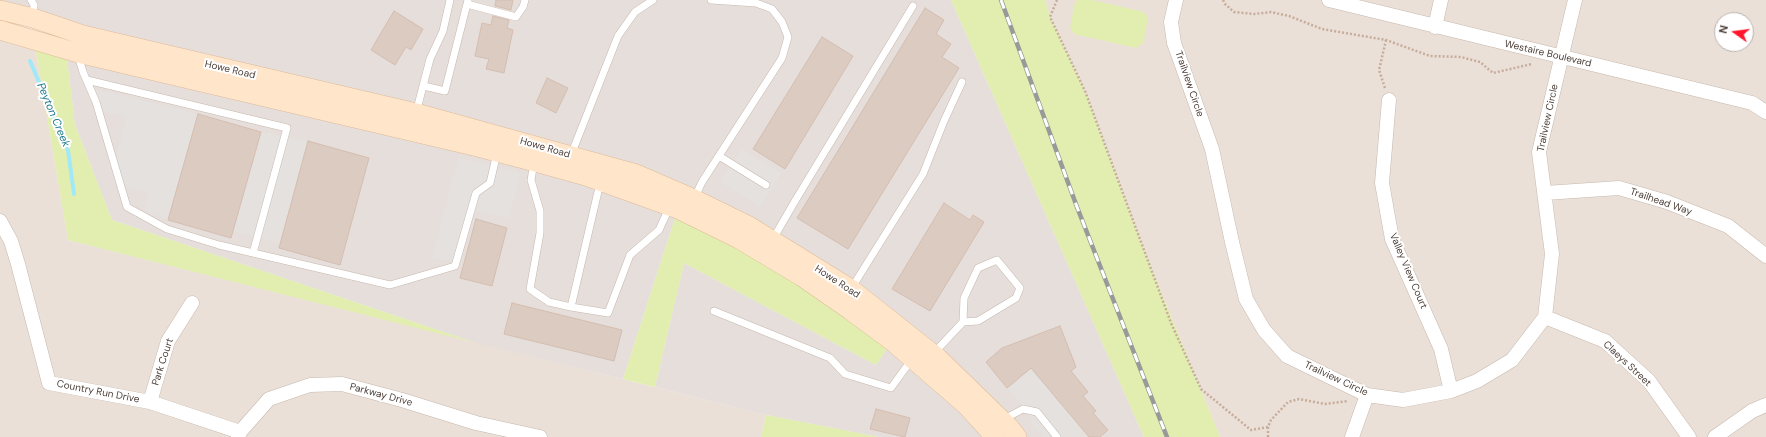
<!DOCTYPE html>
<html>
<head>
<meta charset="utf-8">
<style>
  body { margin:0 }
  #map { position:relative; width:1766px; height:437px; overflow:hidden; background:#f6efea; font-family:"DM Sans",sans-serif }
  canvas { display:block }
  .north { position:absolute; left:1714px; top:12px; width:40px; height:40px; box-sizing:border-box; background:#fff; border:1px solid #b7b2af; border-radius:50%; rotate:284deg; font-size:11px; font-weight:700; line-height:16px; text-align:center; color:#4b3e37 }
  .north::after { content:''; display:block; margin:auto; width:14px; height:18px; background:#ff182d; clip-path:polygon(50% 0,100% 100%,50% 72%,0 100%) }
</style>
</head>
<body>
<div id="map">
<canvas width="1766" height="437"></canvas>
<div class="north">N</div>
</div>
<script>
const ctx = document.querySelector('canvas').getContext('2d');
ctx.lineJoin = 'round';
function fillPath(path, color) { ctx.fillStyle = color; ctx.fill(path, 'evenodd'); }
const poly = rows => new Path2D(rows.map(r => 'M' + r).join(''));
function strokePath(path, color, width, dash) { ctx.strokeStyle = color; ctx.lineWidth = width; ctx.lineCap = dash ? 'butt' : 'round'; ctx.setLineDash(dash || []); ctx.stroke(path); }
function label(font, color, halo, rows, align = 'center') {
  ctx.font = font + ' "DM Sans",sans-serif'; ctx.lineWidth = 4; ctx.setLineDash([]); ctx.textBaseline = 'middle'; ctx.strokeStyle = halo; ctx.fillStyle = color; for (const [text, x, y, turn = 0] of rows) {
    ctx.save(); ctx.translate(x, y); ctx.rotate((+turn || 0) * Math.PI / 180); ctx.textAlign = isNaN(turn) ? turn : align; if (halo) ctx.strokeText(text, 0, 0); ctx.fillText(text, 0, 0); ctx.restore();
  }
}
fillPath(poly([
  [1045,0,1766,0,1766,437,1220,437,1143,247,1085,91,1050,17],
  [1722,20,1746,20,1746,44,1722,44],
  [0,30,34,40,68,240,766,415,761,437,0,437]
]), '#ebe0d7');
fillPath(poly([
  [0,0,951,0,1144,437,1017,437,773,240,0,10],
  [66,50,478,147,678,209,623,379,476,343,112,220,75,125],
  [684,263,876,365,892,341,995,437,879,437,766,415,655,387]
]), '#e6dedb');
fillPath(poly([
  [951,0,1045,0,1050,17,1085,91,1143,247,1220,437,1144,437],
  [1078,0,1092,0,1144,12,1148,18,1143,43,1136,48,1074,34,1070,27,1075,2],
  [34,40,66,50,75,125,112,220,476,343,68,240],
  [678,209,892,341,876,365,684,263,655,387,623,379],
  [766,415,879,437,761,437]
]), '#e1eeaf');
fillPath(poly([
  [90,88,198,114,168,220,144,211,149,193,121,186,114,164,127,117,98,109],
  [261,132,308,141,280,243,233,231],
  [741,149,781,173,761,207,720,182],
  [458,158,521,173,509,218,471,210,456,262,432,258],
  [1031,368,1089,437,1042,437,1029,421,1033,416,1007,388]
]), '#e4e1de');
strokePath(poly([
  [30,61,68,150,74,194]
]), '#a1e9f8', 4);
const building = poly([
  [496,0,513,0,511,10,495,6,496,0],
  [925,8,944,20,936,34,951,44,942,57,959,68,848,249,797,218,925,8],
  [394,11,423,29,411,50,406,47,395,65,371,50,394,11],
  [493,16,509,20,507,28,513,30,504,73,486,69,489,59,475,56,482,23,491,25,493,16],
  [822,37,853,56,785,169,753,149,822,37],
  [547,78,568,88,556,113,536,103,547,78],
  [198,114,261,132,231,238,168,220,198,114],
  [308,141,369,158,340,265,279,248,308,141],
  [944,203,970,220,973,215,984,222,930,311,892,289,944,203],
  [476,219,507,228,492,286,460,278,476,219],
  [512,303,622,330,614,361,504,334,512,303],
  [1060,326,1076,367,1071,371,1088,392,1083,396,1096,411,1093,413,1108,430,1100,437,1089,437,1031,368,1007,388,986,362,1002,348,1060,326],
  [876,409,910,418,905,437,870,429,876,409]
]);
fillPath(building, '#dccbc1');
strokePath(building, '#d5beb0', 1);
const lane = poly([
  [31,0,34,5,33,17],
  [467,4,516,17,523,7,525,0],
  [78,55,83,72,96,102,127,207,167,229,219,245,390,285,455,266,476,193,490,183,497,153],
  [87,80,287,128,253,253],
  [424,86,445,91,468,0],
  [416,113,430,59,443,31,450,0],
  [571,155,618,36,635,12,653,0],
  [719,156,766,185],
  [534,162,531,180,540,211,540,233,530,289,549,302,571,307,600,183],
  [694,199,702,182,782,58,788,37,782,22,772,9,756,3,711,0],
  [773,239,795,201,913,6],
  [851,289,923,174,944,121,962,82],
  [571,307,608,313,630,255,659,230,670,206],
  [714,311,830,358,845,374,891,388,912,359],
  [933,354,963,322,964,298,978,268,997,260,1020,288,1016,298,978,321,963,322],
  [1004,419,1023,409,1037,412,1057,437]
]);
const street = poly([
  [1176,0,1171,22,1174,43,1212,149,1232,242,1246,299,1264,330,1287,356,1367,395,1403,400,1451,391,1477,381,1512,360,1545,317,1552,254,1539,152,1575,0],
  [1329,0,1752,103,1766,112],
  [1435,27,1441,0],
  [1389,100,1382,183,1392,239,1441,349,1451,391],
  [1545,193,1619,188,1667,202,1728,226,1766,256],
  [0,221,11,241,18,264,49,383,150,402,240,432],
  [1545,317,1605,341,1649,381,1689,437],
  [150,402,168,341,192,303],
  [238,437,240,432,269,399,310,385,342,384,402,400,476,423,540,437],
  [1352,437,1367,395],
  [1715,437,1752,411,1766,405]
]);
const secondary = poly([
  [0,10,33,18,83,35,416,113,636,174,694,199,749,226,851,289,938,358,1009,427,1017,437],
  [0,30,78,53,478,147,543,164,586,176,678,209,739,239,801,276,850,310,892,341,966,405,995,437]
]);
strokePath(lane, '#c6b8ae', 8);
strokePath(street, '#c6b8ae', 15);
strokePath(secondary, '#deba97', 20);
strokePath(poly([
  [1057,0,1050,17,1085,91,1171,323,1201,389,1251,430,1268,427],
  [1223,0,1225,4,1234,12,1254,14,1271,12,1289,16,1322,29,1386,40,1430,56,1461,57,1480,62,1493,73,1532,64],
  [1385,88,1379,70,1386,40],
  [1268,437,1268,427,1271,420,1288,402,1299,399,1325,404,1348,401]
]), '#c6ac9b', 2.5, [2, 2]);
strokePath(lane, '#fff', 7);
strokePath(street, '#fff', 14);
strokePath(secondary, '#ffe6cb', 19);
const rail = poly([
  [1001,0,1077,207,1167,437]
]);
strokePath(rail, '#999', 4.5);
strokePath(rail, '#fff', 3, [9]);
label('10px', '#4b3e37', '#fff', [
  ["Westaire Boulevard",1548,54,13],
  ["Howe Road",230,70,13],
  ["Trailview Circle",1189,84,71],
  ["Trailview Circle",1548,118,-78],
  ["Howe Road",545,148,16],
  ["Trailhead Way",1661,202,19],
  ["Valley View Court",1408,271,67],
  ["Howe Road",837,282,33],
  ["Park Court",163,362,-72],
  ["Claeys Street",1627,364,43],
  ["Trailview Circle",1336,379,25],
  ["Country Run Drive",98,392,11],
  ["Parkway Drive",381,395,15]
]);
label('italic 11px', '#1e7a8e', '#fff', [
  ["Peyton Creek",53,115,67]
]);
</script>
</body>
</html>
